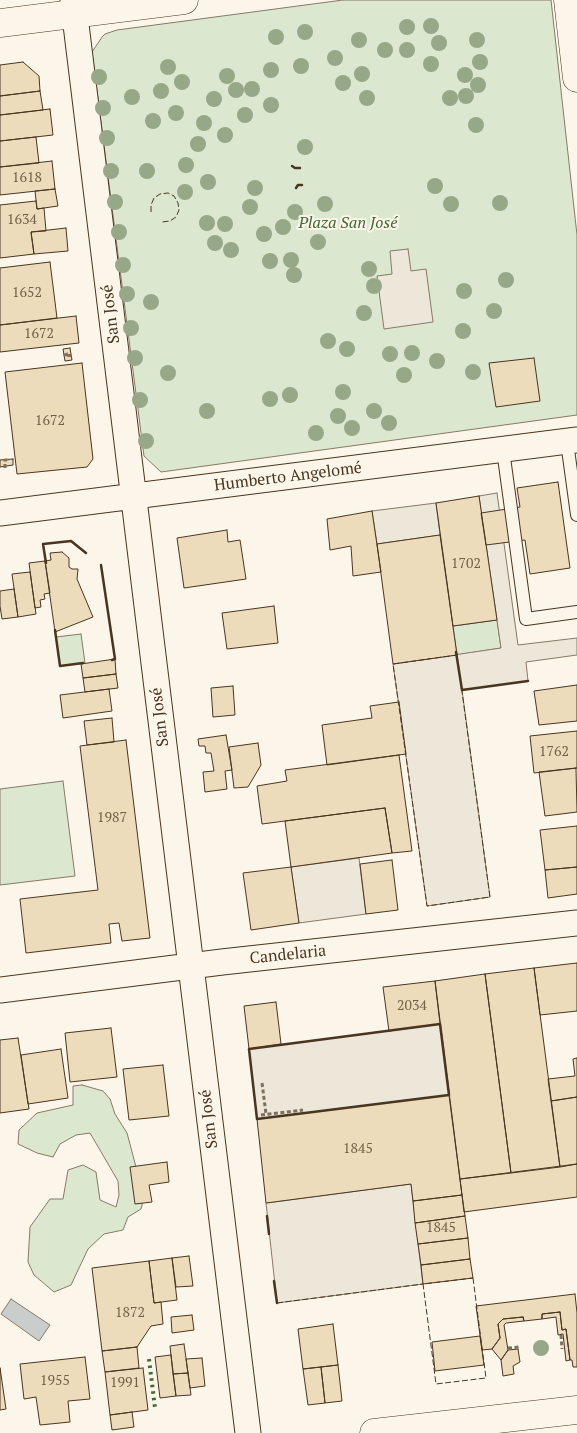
<!DOCTYPE html>
<html>
<head>
<meta charset="utf-8">
<style>
  body { margin:0 }
  canvas { display:block; background:#fbf6e9 }
</style>
</head>
<body>
<canvas width="577" height="1433"></canvas>
<script>
const ctx = document.querySelector('canvas').getContext('2d');
ctx.lineJoin = 'round';
function fillPath(path, color) { ctx.fillStyle = color; ctx.fill(path, 'evenodd'); }
const poly = rows => new Path2D(rows.map(r => 'M' + r).join(''));
function strokePath(path, color, width, dash) { ctx.strokeStyle = color; ctx.lineWidth = width; ctx.lineCap = dash ? 'butt' : 'round'; ctx.setLineDash(dash || []); ctx.stroke(path); }
function label(font, color, halo, rows, align = 'center') {
  ctx.font = font + ' "PT Serif",serif'; ctx.lineWidth = 4; ctx.setLineDash([]); ctx.textBaseline = 'middle'; ctx.strokeStyle = halo; ctx.fillStyle = color; for (const [text, x, y, turn = 0] of rows) {
    ctx.save(); ctx.translate(x, y); ctx.rotate((+turn || 0) * Math.PI / 180); ctx.textAlign = isNaN(turn) ? turn : align; if (halo) ctx.strokeText(text, 0, 0); ctx.fillText(text, 0, 0); ctx.restore();
  }
}
const green = poly([
  [343,0,551,0,577,235,577,415,161,472,144,456,92,52,102,37,105,34,117,30,343,0],
  [497,620,501,648,457,655,453,626,497,620],
  [81,634,85,663,60,666,56,637,81,634],
  [63,781,75,876,0,885,0,789,63,781],
  [82,1085,103,1091,110,1099,115,1114,127,1133,144,1197,141,1209,128,1217,123,1230,104,1234,88,1249,71,1285,54,1292,34,1275,28,1262,30,1227,50,1199,63,1199,68,1170,83,1165,96,1172,100,1200,116,1207,119,1195,118,1181,90,1133,76,1135,60,1144,53,1157,37,1153,18,1144,19,1130,37,1113,73,1105,73,1086,82,1085]
]);
fillPath(green, '#dce7d0');
strokePath(green, '#887966', 1);
const parking = poly([
  [408,249,411,271,426,269,433,322,384,329,377,276,392,274,390,251,408,249],
  [497,493,518,645,577,638,577,655,526,662,528,681,462,690,490,897,427,906,393,664,501,648,479,496,497,493],
  [436,503,440,535,377,544,372,511,436,503],
  [359,858,366,914,299,923,291,867,359,858],
  [440,1024,449,1095,257,1119,249,1049,440,1024],
  [411,1184,423,1284,277,1303,266,1203,411,1184]
]);
fillPath(parking, '#ede7d9');
strokePath(parking, '#887966', 1);
const water = poly([
  [11,1299,50,1325,39,1341,1,1314,11,1299]
]);
fillPath(water, '#c9cecd');
strokePath(water, '#887966', 1);
const building = poly([
  [23,62,39,76,40,91,0,96,0,65,23,62],
  [40,91,43,110,0,115,0,96,40,91],
  [50,109,53,135,0,141,0,115,50,109],
  [36,137,39,163,0,167,0,141,36,137],
  [52,161,55,189,0,195,0,167,52,161],
  [55,189,58,206,37,209,35,191,55,189],
  [36,201,37,209,44,208,46,231,31,232,34,254,0,258,0,205,36,201],
  [66,228,68,251,34,254,31,232,66,228],
  [50,262,57,318,0,325,0,268,50,262],
  [76,316,79,343,0,352,0,325,76,316],
  [70,348,72,360,65,361,63,349,70,348],
  [534,358,540,401,496,407,489,363,534,358],
  [82,363,93,459,87,467,17,474,5,372,82,363],
  [13,459,13,465,0,467,0,460,13,459],
  [558,482,570,568,530,574,525,540,486,545,481,513,520,507,517,488,558,482],
  [479,496,497,620,453,626,436,503,479,496],
  [372,511,381,572,353,576,351,546,330,550,327,519,372,511],
  [227,530,228,542,240,540,246,579,184,588,177,538,227,530],
  [440,535,457,655,393,664,377,544,440,535],
  [62,552,69,558,69,567,72,569,78,569,77,579,93,617,55,632,45,561,51,560,50,553,62,552],
  [45,561,50,593,44,594,45,599,40,600,41,607,35,608,29,563,45,561],
  [30,572,36,614,18,617,12,574,30,572],
  [14,589,18,617,2,619,0,606,0,591,14,589],
  [274,606,278,643,227,649,222,613,274,606],
  [115,659,116,674,83,678,81,664,115,659],
  [116,674,118,688,85,692,83,678,116,674],
  [577,685,577,721,539,725,534,691,577,685],
  [233,686,235,715,213,717,211,688,233,686],
  [109,689,112,711,63,718,60,695,109,689],
  [399,702,406,754,327,765,322,725,372,718,370,706,399,702],
  [112,718,114,742,87,745,84,721,112,718],
  [577,731,577,768,534,773,530,736,577,731],
  [226,735,232,770,225,771,227,789,205,792,203,772,214,771,211,753,206,753,205,746,199,746,198,739,226,735],
  [126,740,150,938,122,941,119,923,109,924,111,943,26,953,20,899,98,890,80,746,126,740],
  [258,743,261,765,248,787,234,788,229,747,258,743],
  [399,755,412,851,392,853,385,808,262,824,257,786,287,781,285,770,399,755],
  [576,768,577,812,545,816,539,772,576,768],
  [385,808,392,853,291,867,285,821,385,808],
  [577,826,577,867,545,870,540,830,577,826],
  [392,860,398,910,366,914,360,864,392,860],
  [291,867,299,923,251,930,243,873,291,867],
  [577,867,577,894,548,898,545,870,577,867],
  [577,963,577,1011,540,1015,534,968,577,963],
  [534,968,560,1167,511,1173,485,974,534,968],
  [485,974,511,1173,460,1179,435,981,485,974],
  [435,981,440,1024,389,1031,383,987,435,981],
  [276,1002,281,1044,249,1049,244,1006,276,1002],
  [111,1028,117,1077,70,1082,65,1033,111,1028],
  [18,1038,29,1109,0,1113,0,1040,18,1038],
  [61,1049,68,1098,28,1104,21,1055,61,1049],
  [577,1058,577,1097,551,1101,548,1079,575,1076,573,1059,577,1058],
  [163,1065,169,1116,129,1120,123,1069,163,1065],
  [449,1095,462,1195,413,1201,411,1184,266,1203,257,1119,449,1095],
  [577,1097,577,1164,560,1167,551,1101,577,1097],
  [167,1162,169,1182,149,1185,152,1202,135,1204,130,1167,167,1162],
  [577,1164,577,1197,464,1212,460,1179,577,1164],
  [462,1195,465,1216,415,1223,413,1201,462,1195],
  [465,1216,468,1238,418,1244,415,1223,465,1216],
  [468,1238,470,1259,421,1265,418,1244,468,1238],
  [189,1256,193,1286,176,1287,172,1258,189,1256],
  [172,1258,177,1300,154,1303,149,1261,172,1258],
  [470,1259,473,1278,423,1284,421,1265,470,1259],
  [149,1261,154,1303,161,1302,163,1324,151,1326,137,1347,102,1351,92,1268,149,1261],
  [575,1294,577,1313,577,1367,573,1367,572,1360,570,1360,566,1329,562,1330,560,1312,542,1314,542,1319,524,1321,523,1317,503,1319,498,1324,500,1338,492,1349,482,1350,476,1306,575,1294],
  [560,1312,562,1330,566,1329,570,1360,566,1361,563,1334,558,1335,556,1317,542,1319,542,1314,560,1312],
  [192,1315,194,1330,172,1333,171,1317,192,1315],
  [523,1317,524,1321,506,1323,504,1325,508,1350,501,1360,492,1349,500,1338,498,1324,503,1319,523,1317],
  [333,1324,338,1365,303,1369,298,1329,333,1324],
  [480,1336,484,1365,435,1371,432,1342,480,1336],
  [184,1344,188,1373,173,1374,170,1346,184,1344],
  [137,1347,139,1368,105,1372,102,1351,137,1347],
  [518,1349,520,1362,513,1366,514,1374,503,1376,501,1360,508,1350,518,1349],
  [171,1355,176,1396,160,1398,155,1357,171,1355],
  [85,1357,90,1399,68,1401,70,1422,40,1425,36,1397,24,1399,20,1364,85,1357],
  [202,1358,205,1386,190,1388,186,1359,202,1358],
  [338,1365,342,1401,325,1403,321,1367,338,1365],
  [321,1367,325,1403,308,1405,303,1369,321,1367],
  [0,1368,6,1409,0,1410,0,1368],
  [143,1368,148,1410,110,1415,105,1372,143,1368],
  [188,1373,191,1395,176,1396,173,1374,188,1373],
  [132,1412,134,1427,112,1430,110,1415,132,1412]
]);
fillPath(building, '#ecdcbc');
strokePath(building, '#4a3520', 1);
const service = poly([
  [567,442,577,515],
  [503,450,526,619,577,612]
]);
const minor = poly([
  [73,0,248,1433],
  [0,513,577,440],
  [0,990,222,962,577,923]
]);
const secondary = poly([
  [0,23,184,0],
  [374,1433,577,1410]
]);
const primary = poly([
  [568,0,577,78]
]);
strokePath(service, '#4a3520', 14);
strokePath(minor, '#4a3520', 27);
strokePath(secondary, '#4a3520', 29);
strokePath(primary, '#4a3520', 29);
strokePath(poly([
  [68,354,65,355,65,356,73,355],
  [5,468,5,460,7,460,7,463],
  [262,1083,266,1114],
  [261,1115,303,1110],
  [561,1335,562,1349],
  [508,1348,519,1347]
]), '#7f6f5c', 3, [4, 2.5]);
strokePath(service, '#fbf6e9', 12);
strokePath(minor, '#fbf6e9', 25);
strokePath(secondary, '#fbf6e9', 28);
strokePath(primary, '#fbf6e9', 28);
strokePath(poly([
  [149,1359,155,1408]
]), '#436837', 4, [2.5, 4]);
strokePath(poly([
  [151,212,151,205,154,198,160,194,168,193,174,196,178,203,179,210,176,217,170,221,162,222],
  [457,655,490,897,427,906,393,664,457,655],
  [473,1278,486,1378,436,1384,423,1284,473,1278],
  [277,1303,423,1284]
]), '#4a3520', 1, [6, 2.5]);
strokePath(poly([
  [292,166,295,168,300,168],
  [296,188,298,185,302,185],
  [46,563,43,544,71,541,86,553],
  [101,565,115,659,112,660],
  [55,630,60,666,83,663],
  [456,652,462,690,528,681],
  [440,1024,449,1095,257,1119,249,1049,440,1024],
  [267,1216,269,1234],
  [274,1281,277,1303]
]), '#4a3520', 2.5);
ctx.fillStyle = '#96a887';
for (const [x, y] of [
  [431,26],
  [407,27],
  [305,32],
  [276,37],
  [359,40],
  [477,40],
  [439,43],
  [385,50],
  [407,50],
  [335,58],
  [480,62],
  [431,64],
  [301,66],
  [168,67],
  [271,70],
  [362,74],
  [465,75],
  [227,76],
  [99,77],
  [182,82],
  [343,83],
  [478,85],
  [252,89],
  [236,90],
  [161,91],
  [466,96],
  [132,97],
  [367,98],
  [450,98],
  [214,99],
  [271,105],
  [103,108],
  [176,113],
  [245,115],
  [153,121],
  [204,123],
  [476,125],
  [225,135],
  [107,138],
  [198,144],
  [305,147],
  [186,165],
  [111,171],
  [147,171],
  [208,182],
  [435,186],
  [255,188],
  [185,192],
  [115,202],
  [500,203],
  [325,204],
  [451,204],
  [250,207],
  [295,212],
  [207,223],
  [225,224],
  [283,227],
  [119,232],
  [264,234],
  [318,242],
  [215,243],
  [231,250],
  [291,260],
  [270,261],
  [123,265],
  [369,269],
  [294,275],
  [506,280],
  [374,286],
  [464,291],
  [127,294],
  [151,302],
  [494,311],
  [364,313],
  [131,328],
  [463,331],
  [328,341],
  [347,349],
  [412,353],
  [390,354],
  [135,358],
  [437,361],
  [473,372],
  [168,373],
  [404,375],
  [343,392],
  [290,395],
  [270,399],
  [140,400],
  [207,411],
  [374,411],
  [338,416],
  [389,423],
  [352,428],
  [316,433],
  [146,441],
  [541,1348]
]) { ctx.beginPath(); ctx.arc(x, y, 8, 0, 2 * Math.PI); ctx.fill(); }
label('14px', '#725f47', null, [
  ["1618",27,178],
  ["1634",22,220],
  ["1652",27,293],
  ["1672",39,334],
  ["1672",50,421],
  ["1702",466,564],
  ["1762",554,752],
  ["1987",112,818],
  ["2034",412,1006],
  ["1845",358,1149],
  ["1845",441,1228],
  ["1872",130,1313],
  ["1955",55,1381],
  ["1991",125,1383]
]);
label('italic 16px', '#436837', '#fbf6e9', [
  ["Plaza San José",348,223]
]);
label('16px', '#4a3520', '#fbf6e9', [
  ["San José",111,314,-97],
  ["Humberto Angelomé",288,477,-7],
  ["San José",160,717,-97],
  ["Candelaria",288,955,-6],
  ["San José",209,1119,-97]
]);
</script>
</body>
</html>
